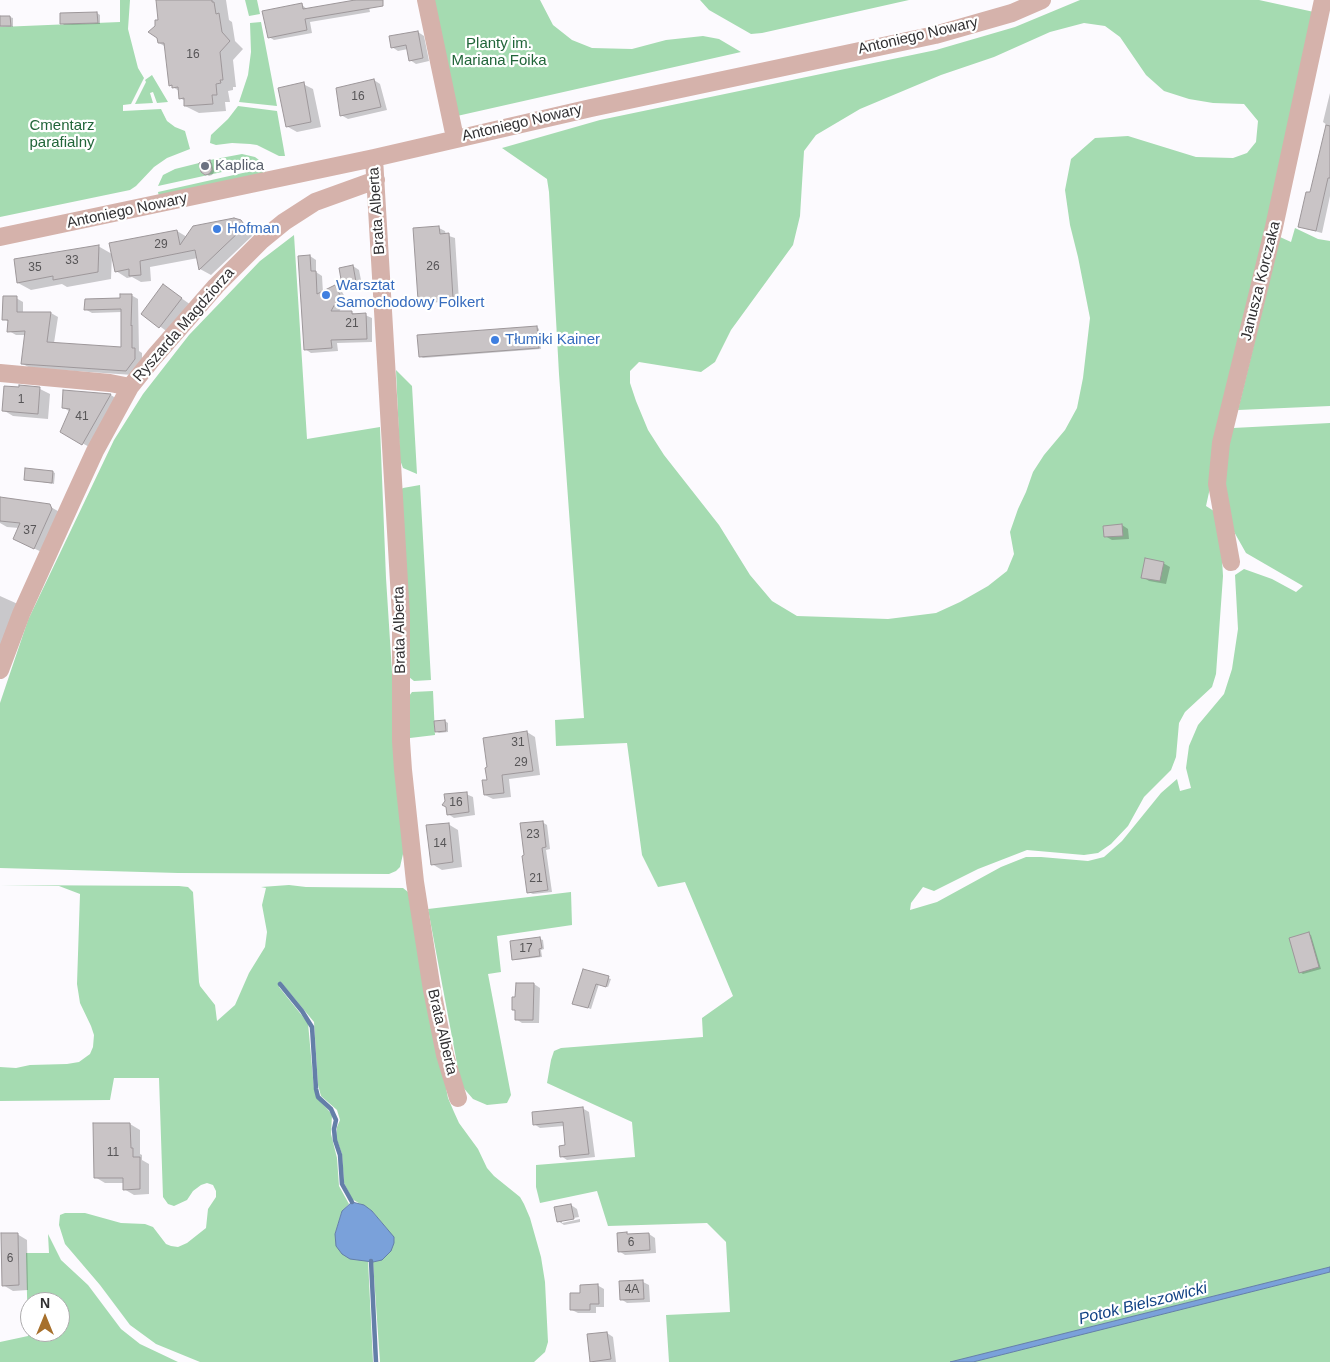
<!DOCTYPE html>
<html>
<head>
<meta charset="utf-8">
<style>
  body { margin:0 }
  #map { position:relative; width:1330px; height:1362px; overflow:hidden; background:#fcfafe; font-family:Helvetica,sans-serif }
  canvas { display:block }
  .north { position:absolute; left:20px; top:1292px; width:50px; height:50px; box-sizing:border-box; background:#fff; border:1px solid #adacad; border-radius:50%; rotate:0deg; font-size:14px; font-weight:700; line-height:20px; text-align:center; color:#313032 }
  .north::after { content:''; display:block; margin:auto; width:18px; height:22px; background:#a7702c; clip-path:polygon(50% 0,100% 100%,50% 72%,0 100%) }
</style>
</head>
<body>
<div id="map">
<canvas width="1330" height="1362"></canvas>
<div class="north">N</div>
</div>
<script>
const ctx = document.querySelector('canvas').getContext('2d');
ctx.lineJoin = 'round';
function fillPath(path, color) { ctx.fillStyle = color; ctx.fill(path, 'evenodd'); }
const poly = rows => new Path2D(rows.map(r => 'M' + r).join(''));
function strokePath(path, color, width, dash) { ctx.strokeStyle = color; ctx.lineWidth = width; ctx.lineCap = dash ? 'butt' : 'round'; ctx.setLineDash(dash || []); ctx.stroke(path); }
function label(font, color, halo, rows, align = 'center') {
  ctx.font = font + ' Helvetica,sans-serif'; ctx.lineWidth = 4.5; ctx.setLineDash([]); ctx.textBaseline = 'middle'; ctx.strokeStyle = halo; ctx.fillStyle = color; for (const [text, x, y, turn = 0] of rows) {
    ctx.save(); ctx.translate(x, y); ctx.rotate((+turn || 0) * Math.PI / 180); ctx.textAlign = isNaN(turn) ? turn : align; if (halo) ctx.strokeText(text, 0, 0); ctx.fillText(text, 0, 0); ctx.restore();
  }
}
fillPath(poly([
  [120,0,130,0,128,29,138,68,144,78,131,104,123,105,123,111,161,109,167,121,175,127,185,131,190,149,167,158,154,167,136,186,130,190,0,217,0,27,120,22],
  [245,0,257,0,260,14,249,16],
  [434,0,540,0,553,25,572,40,592,48,632,49,666,40,703,36,719,39,741,52,457,116],
  [700,0,909,0,762,33,751,34,709,10],
  [1080,0,1259,0,1314,12,1206,506,1217,513,1220,526,1223,576,1216,674,1212,687,1185,712,1179,723,1176,757,1171,770,1144,797,1128,826,1111,844,1098,853,1084,855,1027,850,978,869,934,891,923,887,911,903,910,910,937,902,1001,867,1026,857,1041,857,1088,861,1104,857,1122,841,1161,793,1177,779,1180,791,1191,788,1186,768,1189,746,1198,725,1224,694,1232,669,1238,629,1235,575,1244,569,1272,579,1296,592,1303,586,1246,553,1233,530,1225,494,1225,462,1233,428,1330,423,1330,1267,950,1362,669,1362,666,1315,730,1312,726,1242,707,1223,608,1226,597,1191,540,1203,536,1187,536,1165,635,1157,632,1122,547,1083,551,1060,554,1051,561,1048,703,1037,702,1018,733,996,685,882,658,887,642,855,627,743,556,746,555,720,584,718,559,374,549,192,547,179,502,148,600,120,936,50,1015,27],
  [1084,23,1105,26,1120,37,1146,75,1164,91,1189,99,1213,103,1244,104,1258,121,1256,142,1247,153,1233,158,1196,157,1128,136,1095,138,1071,159,1065,190,1070,225,1078,257,1090,318,1083,378,1077,408,1065,430,1044,455,1033,472,1026,492,1018,509,1010,532,1014,554,1007,571,988,586,960,602,936,613,888,619,797,616,772,601,750,575,719,525,664,455,648,430,636,401,630,383,630,371,639,362,701,372,715,362,731,330,793,245,800,216,804,151,816,135,860,109,941,75,994,57,1050,32],
  [261,22,277,106,239,102,248,75,251,52,250,23],
  [152,75,168,102,157,103,153,92,150,93,153,103,135,104,146,82,145,80],
  [238,106,277,111,285,156,279,156,257,145,250,144,232,143,216,145,210,143,211,135,228,119],
  [242,154,255,157,263,163,158,186,163,175,175,169,199,163,201,172,205,175,209,174,212,170,210,160],
  [265,168,266,174,159,197,158,192],
  [1295,228,1318,239,1330,241,1330,406,1238,410,1280,237,1291,242],
  [294,235,307,439,380,427,386,578,403,844,403,854,400,867,396,871,389,874,178,873,0,868,0,703,28,620,114,440,143,394,189,335,260,261],
  [396,370,412,386,417,474,403,468,400,460],
  [420,485,431,680,414,681,409,677,400,490,403,488],
  [433,691,435,735,410,738,409,696,412,692],
  [0,885,179,886,188,887,193,892,199,982,200,986,215,1005,217,1021,235,1005,249,973,265,947,267,932,262,905,266,888,261,887,289,885,306,887,403,888,408,892,448,1098,454,1112,459,1123,478,1149,487,1168,494,1176,520,1197,524,1204,530,1218,541,1257,545,1282,548,1342,545,1352,534,1362,380,1362,373,1262,377,1261,387,1229,372,1211,352,1199,344,1183,342,1154,336,1137,337,1127,340,1120,337,1110,321,1096,318,1085,314,1022,281,982,279,987,308,1023,314,1089,318,1099,329,1111,332,1115,331,1134,337,1158,339,1186,349,1204,342,1211,335,1234,357,1260,368,1260,373,1362,200,1362,156,1344,130,1325,100,1285,65,1244,59,1225,60,1215,65,1213,85,1213,121,1223,145,1224,153,1227,166,1244,171,1246,178,1247,187,1243,206,1228,208,1209,216,1197,216,1191,213,1185,207,1183,201,1185,193,1191,187,1200,174,1206,168,1204,163,1197,159,1078,114,1078,110,1100,0,1101,0,1067,16,1068,30,1065,67,1064,79,1062,90,1054,93,1047,94,1035,91,1026,80,1003,77,984,80,894,59,886],
  [571,892,572,925,497,936,501,972,488,974,511,1095,507,1103,487,1105,473,1099,461,1085,428,909],
  [48,1234,61,1260,88,1285,121,1329,140,1344,178,1362,0,1362,0,1342,28,1336,26,1253,49,1253],
  [30,1302,60,1302,60,1332,30,1332],
  [1330,1272,1330,1362,973,1362,1106,1328]
]), '#a5dbb1');
const water = poly([
  [352,1202,364,1205,372,1211,394,1237,394,1243,391,1251,382,1260,373,1262,350,1259,342,1254,336,1246,335,1234,342,1211,352,1202],
  [1330,1267,1330,1272,973,1362,950,1362,1330,1267]
]);
fillPath(water, '#7aa1da');
strokePath(water, '#647fa8', 1);
fillPath(poly([
  [157,0,226,0,229,20,232,22,235,41,243,49,233,60,236,87,233,87,233,90,228,91,230,102,225,102,226,111,199,113,185,106,185,101,180,98,179,91,170,85,166,47,159,43,157,27,160,21],
  [362,0,368,3,370,12,310,22,312,33,274,40,269,37,302,5,307,9],
  [97,13,100,15,100,24,64,25,62,23],
  [0,17,10,17,13,18,13,27,0,27],
  [418,32,424,36,429,61,416,64,410,60,408,49,398,51,392,47],
  [374,80,380,84,387,110,348,119,341,115],
  [303,84,313,89,321,127,297,132,288,127],
  [1330,93,1330,196,1322,233,1306,229,1300,226,1311,194,1327,125,1323,122],
  [210,162,212,163,214,172,212,175,209,176,202,171],
  [238,219,254,230,252,236,211,275,200,269,198,258,150,267,151,281,141,282,132,277,127,278,116,271,177,231,187,237],
  [439,228,445,231,446,235,455,238,459,301,425,303,419,299],
  [98,246,112,254,111,279,67,287,62,284,31,290,18,283],
  [310,256,316,260,316,272,322,276,323,293,335,287,341,290,346,299,339,312,351,312,357,315,365,315,372,318,372,342,337,343,338,351,311,353,305,349],
  [353,266,359,270,362,285,350,288,344,284],
  [163,285,191,305,169,333,142,313],
  [131,295,138,299,139,351,142,353,142,364,133,375,30,368,23,364,26,335,16,335,9,331,9,322,4,319,16,298,23,302,23,313,51,313,58,317,54,343,123,348,122,312,92,313,85,309],
  [537,327,539,329,541,349,423,358,420,356],
  [20,387,40,389,50,394,48,419,13,416,3,410],
  [64,392,111,395,120,401,93,449,62,432,70,412,63,407],
  [53,472,55,473,54,484,25,479],
  [0,499,49,506,63,514,48,555,14,539,19,528,7,527,0,523],
  [1122,525,1128,529,1129,539,1112,540,1105,536],
  [1163,563,1170,567,1166,584,1149,581,1143,577],
  [0,596,20,605,0,660],
  [445,721,448,723,448,732,439,733,437,732],
  [527,732,535,737,540,775,509,779,511,797,493,799,485,795,488,781],
  [466,794,473,797,475,815,454,818,448,814],
  [542,822,547,825,550,849,546,850,552,892,533,894,528,892],
  [448,824,458,830,462,867,442,870,432,864],
  [1308,934,1311,935,1321,969,1303,974,1300,972],
  [540,939,543,940,544,949,541,950,542,957,516,960,514,959],
  [583,970,611,979,608,987,599,984,591,1009,576,1004],
  [534,984,540,988,539,1023,522,1023,516,1019,516,1011,513,1010],
  [582,1108,589,1112,595,1157,567,1160,561,1156,566,1146,564,1126,540,1128,534,1124],
  [95,1124,130,1124,140,1130,140,1154,142,1155,142,1160,149,1164,149,1194,134,1195,124,1189,124,1183,105,1183,95,1177],
  [571,1205,577,1209,579,1217,562,1220,562,1223,580,1219,580,1222,564,1225,558,1221],
  [17,1234,27,1240,28,1290,13,1291,3,1285],
  [618,1234,649,1234,655,1238,656,1253,625,1255,619,1251],
  [620,1282,643,1282,649,1285,650,1302,627,1303,621,1299],
  [597,1285,604,1289,604,1307,596,1307,596,1313,578,1313,572,1310,582,1294],
  [607,1333,613,1337,616,1362,593,1362,591,1361]
]), '#0003');
strokePath(poly([
  [280,984,302,1011,312,1027,316,1089,318,1097,331,1109,336,1120,334,1129,335,1140,340,1155,342,1184,352,1202],
  [371,1261,376,1362]
]), '#647fa8', 4.5);
const building = poly([
  [156,0,212,0,212,2,214,2,216,14,219,13,222,32,230,41,220,52,223,80,220,80,221,83,216,84,217,95,212,95,213,104,184,106,184,98,179,99,178,87,172,88,172,85,169,86,164,43,158,43,157,38,148,32,155,26,155,20,158,20,156,0],
  [355,0,383,0,383,6,305,19,307,30,268,38,262,11,302,3,303,9,355,0],
  [97,12,98,23,60,24,60,13,97,12],
  [0,16,10,16,11,26,0,26,0,16],
  [418,31,423,58,409,61,406,45,391,48,389,36,418,31],
  [374,79,381,107,340,116,336,88,374,79],
  [304,82,311,122,286,127,278,88,304,82],
  [1326,125,1330,126,1330,178,1328,178,1316,231,1298,227,1306,192,1310,192,1326,125],
  [210,160,212,170,209,174,205,175,201,172,199,163,210,160],
  [234,218,241,220,243,223,241,230,199,270,195,250,140,261,141,275,129,276,129,269,115,272,109,243,177,230,180,245,193,226,234,218],
  [439,226,440,234,449,233,453,298,418,300,413,228,439,226],
  [99,245,98,272,53,280,53,276,17,283,14,259,99,245],
  [310,255,311,271,316,271,317,294,335,285,340,295,331,311,352,311,352,314,366,313,367,339,331,340,332,348,304,350,298,256,310,255],
  [353,265,356,282,342,285,339,268,353,265],
  [163,284,182,298,159,328,141,314,163,284],
  [120,294,132,294,131,326,132,325,132,348,135,348,135,359,126,371,21,364,25,331,7,332,8,320,2,320,3,296,17,296,17,312,51,312,47,342,121,347,121,309,84,310,85,299,120,298,120,294],
  [537,326,539,348,419,357,417,335,537,326],
  [19,385,40,387,38,414,2,411,4,386,19,387,19,385],
  [63,390,111,394,82,445,60,432,70,409,62,408,63,390],
  [25,468,53,471,52,483,24,480,25,468],
  [0,497,50,504,52,509,34,549,13,539,20,523,0,521,0,497],
  [1122,524,1123,536,1104,537,1103,526,1122,524],
  [1145,558,1164,562,1160,581,1141,578,1145,558],
  [445,720,446,731,435,732,434,721,445,720],
  [527,731,533,771,502,775,504,793,484,795,482,780,487,780,485,768,487,767,483,738,527,731],
  [467,792,469,812,447,815,446,807,442,805,445,801,444,794,467,792],
  [543,821,546,847,542,848,548,890,527,893,522,856,524,855,520,823,543,821],
  [449,823,453,862,431,865,426,825,449,823],
  [1309,932,1319,967,1299,973,1289,938,1309,932],
  [540,937,542,948,539,949,540,956,512,960,510,941,540,937],
  [583,969,609,976,606,987,596,984,588,1008,572,1004,583,969],
  [516,983,534,983,533,1020,515,1020,515,1010,512,1010,512,997,515,997,516,983],
  [583,1107,589,1154,560,1157,559,1146,565,1145,563,1122,533,1125,532,1112,583,1107],
  [93,1123,130,1123,131,1148,133,1148,133,1157,140,1157,140,1189,123,1190,123,1178,94,1178,93,1123],
  [571,1204,574,1219,557,1222,554,1207,571,1204],
  [627,1232,627,1234,649,1233,650,1250,618,1252,617,1233,627,1232],
  [1,1233,18,1233,19,1285,2,1286,1,1233],
  [643,1280,644,1299,620,1300,619,1281,643,1280],
  [598,1284,599,1304,590,1304,590,1310,570,1310,570,1293,580,1293,580,1285,598,1284],
  [607,1332,611,1359,590,1362,587,1334,607,1332]
]);
fillPath(building, '#c9c4c6');
strokePath(building, '#9d979a', 1);
strokePath(poly([
  [426,0,455,138],
  [374,158,401,616,401,741,403,770,415,882,432,990,445,1055,458,1098],
  [0,237,374,158,591,108,935,35,1012,13,1042,0],
  [0,373,110,383,130,387],
  [1231,562,1217,484,1221,443,1274,227,1323,0],
  [0,670,21,614,73,499,95,451,130,387,154,357,216,286,262,240,284,222,315,202,376,180]
]), '#d5b2ab', 18);
for (const [x, y, r, color] of [
  [205,166,5,"#6b7280"],
  [217,229,5,"#3f7fe0"],
  [326,295,5,"#3f7fe0"],
  [495,340,5,"#3f7fe0"]
]) { const dot = new Path2D(); dot.arc(x, y, r, 0, 2 * Math.PI); ctx.fillStyle = color; ctx.fill(dot); strokePath(dot, '#fff', 2); }
label('12px', '#575557', null, [
  ["16",193,55],
  ["16",358,97],
  ["29",161,245],
  ["33",72,261],
  ["26",433,267],
  ["35",35,268],
  ["21",352,324],
  ["1",21,400],
  ["41",82,417],
  ["37",30,531],
  ["31",518,743],
  ["29",521,763],
  ["16",456,803],
  ["23",533,835],
  ["14",440,844],
  ["21",536,879],
  ["17",526,949],
  ["11",113,1153],
  ["6",631,1243],
  ["6",10,1259],
  ["4A",632,1290]
]);
label('15px', '#313032', '#fff', [
  ["Antoniego Nowary",918,36,-13],
  ["Antoniego Nowary",522,123,-13],
  ["Antoniego Nowary",127,211,-12],
  ["Brata Alberta",377,211,-94],
  ["Janusza Korczaka",1261,281,-76],
  ["Ryszarda Magdziorza",184,325,-49],
  ["Brata Alberta",400,630,-91],
  ["Brata Alberta",442,1032,77]
]);
label('15px', '#216539', '#fff', [
  ["Planty im.",499,44],
  ["Mariana Foika",499,61],
  ["Cmentarz",62,126],
  ["parafialny",62,143]
]);
label('15px', '#5b616d', '#fff', [
  ["Kaplica",215,166]
], 'left');
label('15px', '#366cbe', '#fff', [
  ["Hofman",227,229],
  ["Warsztat",336,286],
  ["Samochodowy Folkert",336,303],
  ["Tłumiki Kainer",505,340]
], 'left');
label('italic 16px', '#104184', '#fff', [
  ["Potok Bielszowicki",1143,1304,-14]
]);
</script>
</body>
</html>
